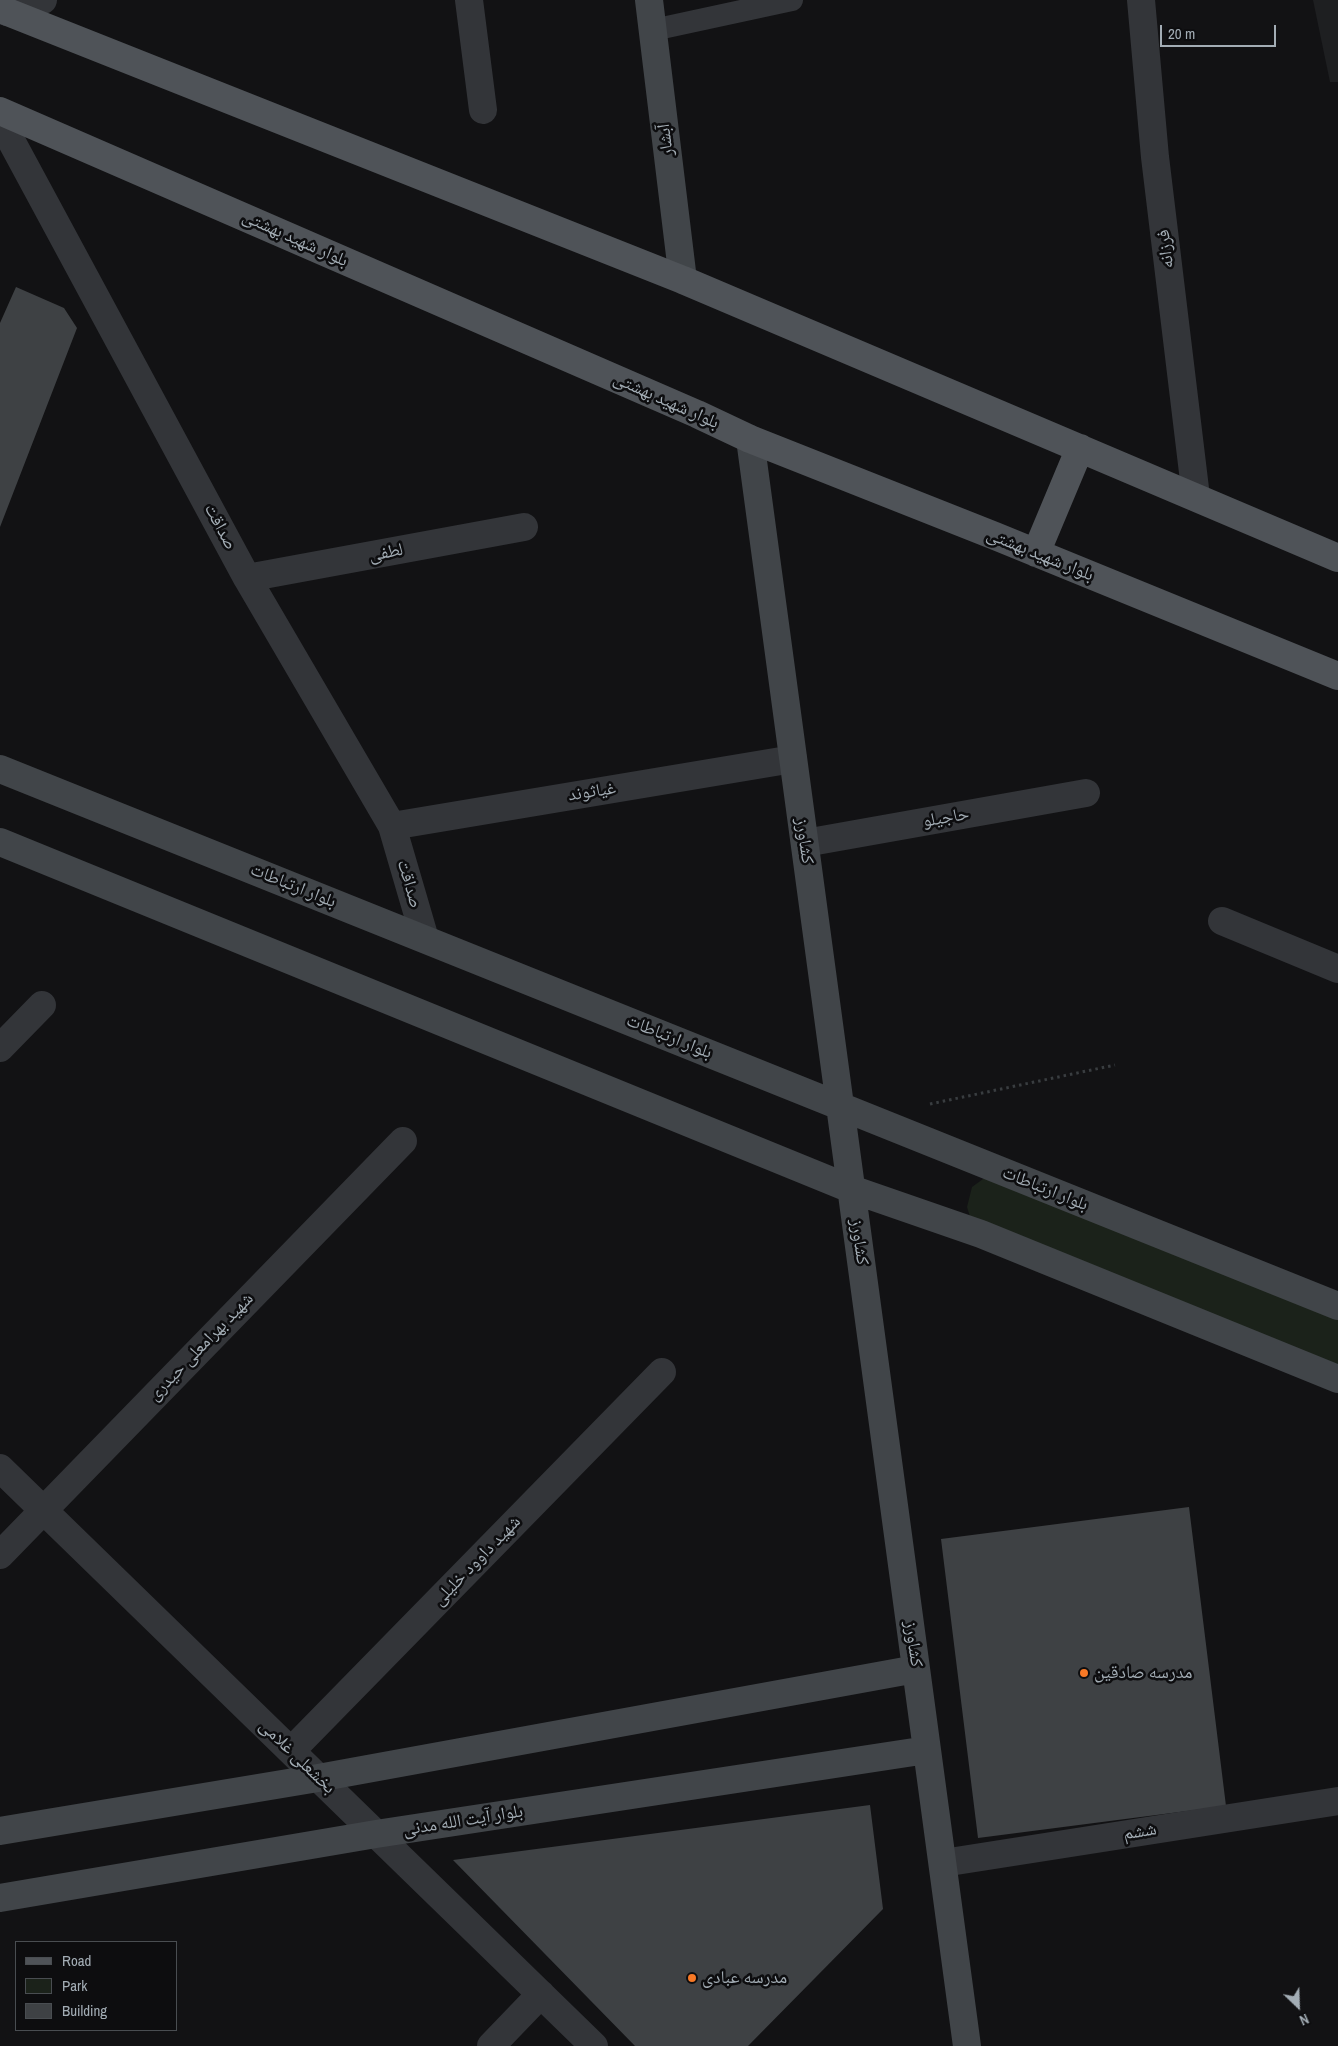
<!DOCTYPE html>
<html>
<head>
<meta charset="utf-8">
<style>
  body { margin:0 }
  #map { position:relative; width:1338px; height:2046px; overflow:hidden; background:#121214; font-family:"Archivo Narrow",sans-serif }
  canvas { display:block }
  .legend { position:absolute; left:15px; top:1941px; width:162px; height:90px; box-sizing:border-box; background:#0d0d0f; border:1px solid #494d51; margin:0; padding:6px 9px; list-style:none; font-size:15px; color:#a3adb5 }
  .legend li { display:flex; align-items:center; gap:10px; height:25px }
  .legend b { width:25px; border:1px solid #494d51 }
  .north { position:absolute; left:1273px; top:1981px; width:50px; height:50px; -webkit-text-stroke:4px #0d0d0f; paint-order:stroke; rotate:156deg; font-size:14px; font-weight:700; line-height:20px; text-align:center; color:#a3adb5 }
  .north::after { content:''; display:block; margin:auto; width:18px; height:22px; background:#a3adb5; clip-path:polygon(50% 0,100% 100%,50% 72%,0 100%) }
  .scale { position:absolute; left:1160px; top:25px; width:116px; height:22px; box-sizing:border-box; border:2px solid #a3adb5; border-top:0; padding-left:6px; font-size:15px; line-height:18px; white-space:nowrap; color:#a3adb5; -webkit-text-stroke:4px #0d0d0f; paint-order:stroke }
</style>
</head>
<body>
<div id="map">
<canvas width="1338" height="2046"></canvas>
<ul class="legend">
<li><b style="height:6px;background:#4f5358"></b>Road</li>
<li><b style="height:14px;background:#1b221a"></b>Park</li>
<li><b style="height:14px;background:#3e4144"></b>Building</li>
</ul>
<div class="north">N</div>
<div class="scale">20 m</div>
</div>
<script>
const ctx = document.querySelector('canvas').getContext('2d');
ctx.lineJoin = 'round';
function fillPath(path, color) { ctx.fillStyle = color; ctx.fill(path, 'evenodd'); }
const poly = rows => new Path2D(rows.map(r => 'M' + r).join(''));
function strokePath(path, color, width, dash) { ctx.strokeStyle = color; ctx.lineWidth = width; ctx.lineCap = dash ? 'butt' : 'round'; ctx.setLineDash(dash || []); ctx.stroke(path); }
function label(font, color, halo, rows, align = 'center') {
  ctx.font = font + ' "Archivo Narrow","Noto Naskh Arabic",sans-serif'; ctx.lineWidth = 5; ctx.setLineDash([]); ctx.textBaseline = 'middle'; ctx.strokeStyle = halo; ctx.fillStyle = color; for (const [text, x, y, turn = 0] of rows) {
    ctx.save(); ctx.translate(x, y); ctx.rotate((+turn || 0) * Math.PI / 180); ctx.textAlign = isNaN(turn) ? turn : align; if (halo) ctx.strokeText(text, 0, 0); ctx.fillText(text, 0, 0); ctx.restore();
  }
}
fillPath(poly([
  [1313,0,1338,0,1338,82,1330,82]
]), '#1e1f21');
fillPath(poly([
  [1000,1171,1338,1306,1338,1379,972,1223,967,1207,972,1187,983,1179]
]), '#1b221a');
fillPath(poly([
  [16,287,64,308,77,328,0,527,0,323],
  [1189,1507,1226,1806,978,1838,941,1539],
  [870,1805,883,1909,748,2046,635,2046,453,1860]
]), '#3e4144');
strokePath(poly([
  [930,1104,1115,1065]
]), '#393d40', 3, [2.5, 4]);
strokePath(poly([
  [653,30,792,0]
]), '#333539', 22);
strokePath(poly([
  [469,0,483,110],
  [1141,0,1155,157,1196,497],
  [7,12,43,0],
  [0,120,247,578,392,826,425,939],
  [247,578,524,527],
  [392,826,793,759],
  [805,843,1086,793],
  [1222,921,1338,969],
  [0,1048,42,1005],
  [0,1468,594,2046],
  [0,1555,403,1141],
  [291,1751,662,1372],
  [943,1863,1338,1801],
  [491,2046,541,1994]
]), '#333539', 28);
strokePath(poly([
  [649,0,683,280],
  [750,439,967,2046],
  [0,769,1338,1306],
  [0,842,851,1189,981,1234,1338,1379],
  [0,1831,318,1778,916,1669],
  [0,1898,376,1834,927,1750]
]), '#414549', 28);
strokePath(poly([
  [0,9,683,280,1338,558],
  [0,111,697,414,750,439,995,536,1338,676],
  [1036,553,1080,448]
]), '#4f5358', 28);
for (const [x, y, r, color] of [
  [1084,1673,5,"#f87926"],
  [692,1978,5,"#f87926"]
]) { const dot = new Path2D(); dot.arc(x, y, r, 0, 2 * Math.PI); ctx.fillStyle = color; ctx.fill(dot); strokePath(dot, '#0d0d0f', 2); }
label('18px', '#a3adb5', '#0d0d0f', [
  ["آبشار",666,140,-97],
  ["بلوار شهید بهشتی",295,239,24],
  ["فرزانه",1166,249,-97],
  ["بلوار شهید بهشتی",666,401,24],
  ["صداقت",220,527,62],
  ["لطفی",386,553,-11],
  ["بلوار شهید بهشتی",1040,555,22],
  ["غیاثوند",592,792,-9],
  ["حاجیلو",946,818,-10],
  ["کشاورز",804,841,82],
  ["صداقت",409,884,74],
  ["بلوار ارتباطات",293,886,22],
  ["بلوار ارتباطات",669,1037,22],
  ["بلوار ارتباطات",1045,1189,22],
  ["کشاورز",859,1242,82],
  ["شهید بهرامعلی حیدری",201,1347,-46],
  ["شهید داوود خلیلی",477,1561,-46],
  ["کشاورز",913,1644,82],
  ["بخشعلی غلامی",297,1757,44],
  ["بلوار آیت الله مدنی",463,1821,-9],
  ["ششم",1140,1832,-9]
]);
label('18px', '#a3adb5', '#0d0d0f', [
  ["مدرسه صادقین",1094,1673],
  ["مدرسه عبادی",702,1978]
], 'left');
</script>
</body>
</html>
